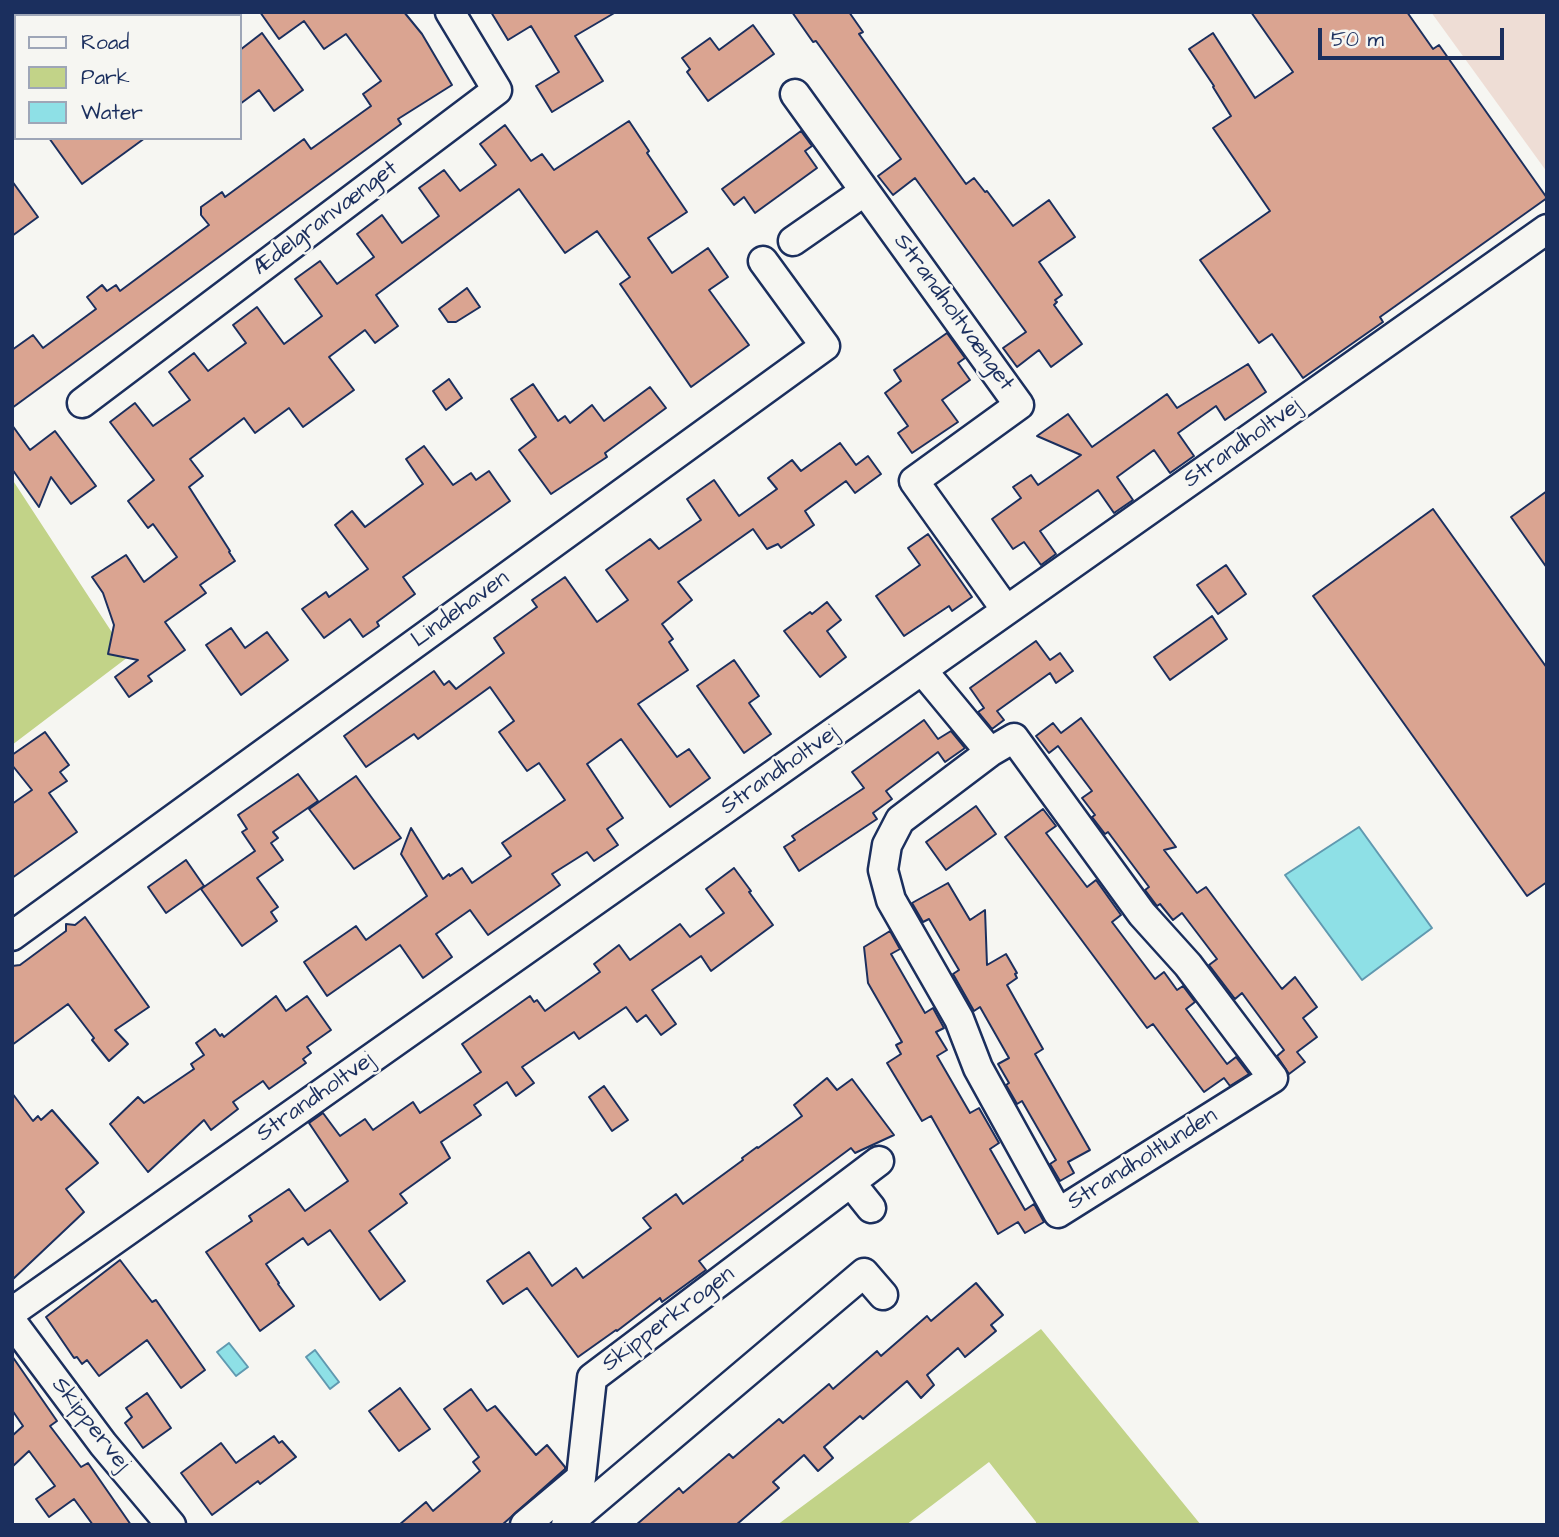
<!DOCTYPE html>
<html>
<head>
<meta charset="utf-8">
<style>
  body { margin:0 }
  #map { position:relative; width:1559px; height:1537px; overflow:hidden; background:#f6f6f2; font-family:"Architects Daughter",sans-serif }
  canvas { display:block }
  .frame { position:absolute; inset:0; border:14px solid #1b2f5e; pointer-events:none }
  .legend { position:absolute; left:14px; top:14px; width:228px; height:126px; box-sizing:border-box; background:#f6f6f2; border:2px solid #9ea6b7; margin:0; padding:9px 12px; list-style:none; font-size:21px; color:#1b2f5e }
  .legend li { display:flex; align-items:center; gap:14px; height:35px }
  .legend b { width:35px; border:2px solid #9ea6b7 }
  .scale { position:absolute; left:1318px; top:28px; width:186px; height:32px; box-sizing:border-box; border:4px solid #1b2f5e; border-top:0; padding-left:9px; font-size:21px; line-height:24px; white-space:nowrap; color:#1b2f5e; -webkit-text-stroke:5px #f6f6f2; paint-order:stroke }
</style>
</head>
<body>
<div id="map">
<canvas width="1559" height="1537"></canvas>
<div class="frame"></div>
<ul class="legend">
<li><b style="height:9px;background:#f6f6f2"></b>Road</li>
<li><b style="height:19px;background:#c2d388"></b>Park</li>
<li><b style="height:19px;background:#8ee0e6"></b>Water</li>
</ul>
<div class="scale">50 m</div>
</div>
<script>
const ctx = document.querySelector('canvas').getContext('2d');
ctx.lineJoin = 'round';
function fillPath(path, color) { ctx.fillStyle = color; ctx.fill(path, 'evenodd'); }
const poly = rows => new Path2D(rows.map(r => 'M' + r).join(''));
function strokePath(path, color, width, dash) { ctx.strokeStyle = color; ctx.lineWidth = width; ctx.lineCap = dash ? 'butt' : 'round'; ctx.setLineDash(dash || []); ctx.stroke(path); }
function label(font, color, halo, rows, align = 'center') {
  ctx.font = font + ' "Architects Daughter",sans-serif'; ctx.lineWidth = 5; ctx.setLineDash([]); ctx.textBaseline = 'middle'; ctx.strokeStyle = halo; ctx.fillStyle = color; for (const [text, x, y, turn = 0] of rows) {
    ctx.save(); ctx.translate(x, y); ctx.rotate((+turn || 0) * Math.PI / 180); ctx.textAlign = isNaN(turn) ? turn : align; if (halo) ctx.strokeText(text, 0, 0); ctx.fillText(text, 0, 0); ctx.restore();
  }
}
fillPath(poly([
  [1431,12,1547,12,1547,172]
]), '#eeddd5');
fillPath(poly([
  [12,479,128,657,12,745],
  [1041,1329,1201,1525,1036,1525,1036,1522,989,1462,906,1525,777,1525]
]), '#c2d388');
const water = poly([
  [1359,827,1432,928,1362,980,1285,875,1359,827],
  [229,1343,248,1367,236,1376,217,1352,229,1343],
  [315,1350,339,1382,330,1389,306,1357,315,1350]
]);
fillPath(water, '#8ee0e6');
strokePath(water, '#6099b0', 2);
const building = poly([
  [260,12,404,12,422,34,452,85,398,119,401,124,12,408,12,350,33,335,43,348,96,309,87,297,102,285,107,291,116,285,120,291,209,225,201,215,201,207,222,192,225,197,304,139,311,149,371,106,363,94,381,81,346,34,324,49,304,21,279,39,260,12],
  [491,12,616,12,575,36,603,81,552,112,536,86,559,72,531,26,508,40,491,12],
  [792,12,849,12,863,32,859,34,966,184,974,178,985,192,987,191,1013,226,1049,200,1075,237,1039,262,1062,295,1055,300,1057,302,1054,305,1082,344,1051,367,1039,350,1017,367,1003,348,1026,332,915,178,893,195,878,176,901,159,816,41,813,42,792,12],
  [1251,12,1407,12,1433,49,1439,45,1547,198,1380,317,1383,322,1303,378,1272,334,1259,343,1200,260,1270,211,1213,128,1231,116,1213,87,1214,86,1189,49,1213,33,1255,98,1293,72,1251,12],
  [753,25,774,54,708,101,687,72,690,69,682,58,710,38,719,50,753,25],
  [262,33,303,90,274,111,259,90,240,104,240,50,262,33],
  [629,121,649,151,647,153,687,212,648,238,672,273,708,248,728,277,709,290,749,345,691,387,620,284,630,277,597,231,565,253,519,189,376,295,398,326,375,343,365,330,329,357,354,390,303,427,289,408,255,433,244,418,190,459,203,476,189,487,230,551,229,552,235,561,200,585,206,593,165,622,185,650,148,676,152,681,129,697,115,677,138,660,108,654,114,625,103,593,92,577,126,555,144,582,177,557,153,524,148,528,128,501,154,480,110,422,135,403,153,426,190,400,169,372,194,353,208,371,246,343,233,325,257,307,284,344,322,316,295,279,320,261,337,284,374,257,357,234,382,215,402,243,439,216,419,188,444,170,460,191,496,165,480,144,505,125,531,161,542,154,554,170,629,121],
  [801,131,812,146,805,151,817,168,755,213,744,197,734,205,722,189,801,131],
  [49,138,145,138,82,184,49,138],
  [12,181,38,217,12,236,12,181],
  [467,288,480,307,456,322,448,322,439,309,467,288],
  [947,333,965,358,958,363,970,380,942,400,958,422,912,453,898,433,908,426,885,393,901,381,894,370,947,333],
  [1248,364,1266,392,1225,420,1216,406,1178,433,1194,456,1170,473,1154,450,1117,477,1133,500,1114,513,1098,490,1040,531,1056,554,1041,565,1024,542,1013,549,992,519,1021,498,1013,487,1031,475,1038,485,1081,455,1037,436,1068,414,1092,447,1167,394,1177,408,1248,364],
  [449,379,462,398,446,410,433,391,449,379],
  [533,384,558,421,565,416,570,423,592,405,604,421,650,387,666,408,605,453,607,457,551,494,519,450,536,437,511,399,533,384],
  [12,425,30,450,55,431,96,486,71,504,51,477,39,507,12,469,12,425],
  [840,443,856,465,868,456,881,474,855,493,846,481,805,511,814,525,781,548,778,544,767,549,753,529,678,582,692,600,662,624,673,639,669,642,688,670,638,704,677,757,689,749,710,778,670,807,621,739,587,764,623,818,607,829,618,845,594,861,587,852,552,874,560,885,488,935,470,910,436,934,452,957,423,978,400,945,327,996,304,962,356,926,366,940,427,896,401,854,411,828,443,879,449,874,450,876,462,868,472,883,511,856,502,843,565,800,539,763,527,771,499,732,514,721,490,687,418,739,414,734,366,767,344,736,434,671,444,685,449,681,456,689,504,653,494,638,537,607,532,600,565,577,597,622,628,600,606,570,650,539,659,549,701,520,687,499,714,480,739,516,777,489,768,478,792,460,801,471,840,443],
  [424,446,453,485,471,473,476,480,489,471,510,501,403,577,415,594,377,622,379,626,363,637,350,619,324,638,302,609,326,592,329,597,368,569,335,525,352,511,365,527,423,484,406,459,424,446],
  [1547,491,1547,568,1511,517,1547,491],
  [1433,509,1547,668,1547,882,1527,896,1313,596,1433,509],
  [928,534,972,597,952,611,949,606,904,636,876,596,920,565,908,548,928,534],
  [1226,565,1246,594,1218,614,1197,585,1226,565],
  [827,602,841,620,827,631,846,657,820,677,784,631,810,612,812,614,827,602],
  [1212,616,1227,639,1170,680,1154,657,1212,616],
  [231,628,245,648,267,632,288,660,241,695,206,645,231,628],
  [1036,641,1050,660,1060,653,1073,671,1056,683,1050,673,997,711,1004,720,992,729,978,712,984,708,970,688,1036,641],
  [734,660,759,696,749,703,771,734,744,753,697,686,734,660],
  [1081,718,1176,847,1164,850,1197,893,1206,887,1282,989,1295,977,1317,1007,1303,1018,1317,1037,1297,1052,1305,1062,1289,1074,1277,1056,1284,1050,1242,993,1235,999,1209,965,1217,959,1182,913,1173,920,1160,904,1157,906,1145,890,1149,887,1108,832,1105,834,1092,817,1095,815,1082,798,1092,791,1058,746,1049,753,1036,736,1053,723,1061,733,1081,718],
  [924,720,938,739,951,731,965,748,945,762,938,752,886,791,892,799,873,813,877,819,799,871,784,847,795,840,792,836,864,788,852,772,924,720],
  [45,732,69,765,60,772,67,781,49,793,77,832,12,878,12,804,32,790,12,765,12,755,45,732],
  [298,774,318,801,273,832,278,838,271,843,283,860,257,878,278,907,271,912,277,921,242,946,201,889,255,851,242,832,247,829,238,815,298,774],
  [356,776,401,838,354,869,309,809,356,776],
  [976,806,996,834,946,870,926,842,976,806],
  [1043,809,1056,826,1046,833,1087,887,1096,880,1121,915,1112,922,1155,979,1164,972,1177,990,1183,986,1195,1002,1186,1009,1227,1064,1236,1057,1249,1074,1230,1086,1224,1078,1204,1092,1153,1024,1147,1028,1005,837,1043,809],
  [186,860,204,886,166,913,148,887,186,860],
  [734,868,751,891,749,892,773,925,711,971,701,956,652,990,676,1024,661,1035,646,1015,637,1022,626,1007,579,1039,574,1032,522,1067,534,1083,516,1096,507,1082,474,1105,481,1115,441,1142,450,1158,400,1194,407,1203,369,1231,405,1281,380,1300,330,1230,308,1245,303,1238,266,1264,279,1283,278,1284,294,1306,260,1331,206,1252,252,1221,249,1216,289,1189,305,1211,348,1181,309,1123,323,1113,340,1136,365,1119,373,1130,413,1102,420,1113,481,1072,462,1044,530,996,534,1002,537,1000,545,1011,600,972,594,964,619,945,630,960,680,924,690,937,724,913,706,889,734,868],
  [948,883,970,920,985,910,987,965,1006,954,1017,973,1015,974,1017,978,1007,985,1043,1049,1035,1054,1090,1150,1068,1162,1074,1173,1060,1181,1050,1164,1056,1160,1022,1101,1017,1104,1006,1085,1009,1083,998,1064,1009,1058,980,1007,974,1011,953,974,959,970,929,919,923,922,912,903,948,883],
  [85,917,149,1007,115,1030,128,1044,109,1061,92,1040,94,1038,68,1004,12,1045,12,966,20,965,66,931,66,924,75,925,85,917],
  [890,931,900,949,891,954,925,1013,933,1008,944,1028,936,1032,947,1050,937,1056,970,1113,979,1108,999,1143,990,1149,1025,1210,1034,1204,1044,1222,1025,1233,1018,1222,998,1234,931,1116,922,1121,887,1063,901,1054,896,1045,902,1042,868,983,864,947,890,931],
  [276,996,286,1011,307,996,331,1030,307,1047,311,1053,303,1059,306,1063,269,1089,263,1081,233,1102,238,1109,211,1130,204,1120,148,1172,110,1124,138,1097,144,1103,194,1069,191,1064,204,1055,196,1043,215,1029,220,1036,222,1034,224,1037,276,996],
  [827,1078,837,1090,852,1079,894,1135,855,1153,851,1148,699,1261,706,1270,662,1302,660,1298,617,1331,616,1330,578,1357,527,1288,503,1304,487,1281,529,1252,552,1286,576,1268,583,1278,651,1228,643,1218,676,1194,683,1204,743,1160,742,1158,757,1147,758,1148,802,1116,794,1105,827,1078],
  [604,1086,628,1120,612,1131,589,1097,604,1086],
  [12,1093,33,1121,38,1116,41,1120,52,1110,98,1163,66,1189,84,1212,12,1280,12,1093],
  [120,1260,152,1302,156,1300,205,1370,181,1388,147,1340,99,1376,87,1360,82,1364,77,1357,74,1358,46,1317,120,1260],
  [976,1283,1003,1315,991,1325,996,1331,965,1357,958,1348,927,1375,934,1385,921,1398,907,1381,863,1419,860,1416,824,1447,833,1458,818,1471,804,1455,773,1482,779,1488,736,1525,636,1525,679,1488,683,1493,729,1454,733,1458,779,1419,783,1423,829,1384,833,1389,877,1351,881,1356,927,1316,931,1321,976,1283],
  [12,1356,57,1421,50,1426,81,1467,88,1463,131,1525,93,1525,74,1499,49,1517,36,1499,55,1486,29,1451,12,1467,12,1436,23,1426,12,1410,12,1356],
  [400,1388,430,1429,399,1451,369,1411,400,1388],
  [471,1389,487,1411,495,1406,536,1455,547,1445,565,1467,565,1469,502,1525,399,1525,426,1502,433,1511,480,1471,473,1462,479,1457,444,1409,471,1389],
  [147,1393,171,1428,143,1448,125,1423,132,1417,126,1408,147,1393],
  [274,1436,279,1443,282,1441,296,1457,260,1484,258,1481,212,1515,181,1473,221,1443,236,1463,274,1436]
]);
fillPath(building, '#daa491');
strokePath(building, '#1b2f5e', 2);
const minor = poly([
  [150,16,155,12],
  [795,94,1019,405,914,481,1006,610],
  [12,114,16,112],
  [793,241,865,191],
  [82,403,497,90,450,12],
  [922,670,990,752,900,820,887,845,883,870,891,900,959,1019,978,1068,1058,1213,1273,1078,1188,965,1142,914,1014,738,990,752],
  [12,936,825,346,763,261],
  [851,1183,871,1208],
  [12,1312,1547,229],
  [12,1322,103,1444,171,1525],
  [525,1525,581,1478,592,1378,879,1161],
  [566,1525,864,1273,883,1295]
]);
strokePath(minor, '#1b2f5e', 33);
strokePath(minor, '#f6f6f2', 28);
label('23px', '#1b2f5e', '#f6f6f2', [
  ["Ædelgranvænget",326,219,-37],
  ["Strandholtvænget",953,313,54],
  ["Strandholtvej",1243,444,-35],
  ["Lindehaven",461,610,-36],
  ["Strandholtvej",780,771,-35],
  ["Strandholtvej",316,1098,-35],
  ["Strandholtlunden",1143,1160,-32],
  ["Skipperkrogen",669,1320,-37],
  ["Skippervej",90,1425,52]
]);
</script>
</body>
</html>
